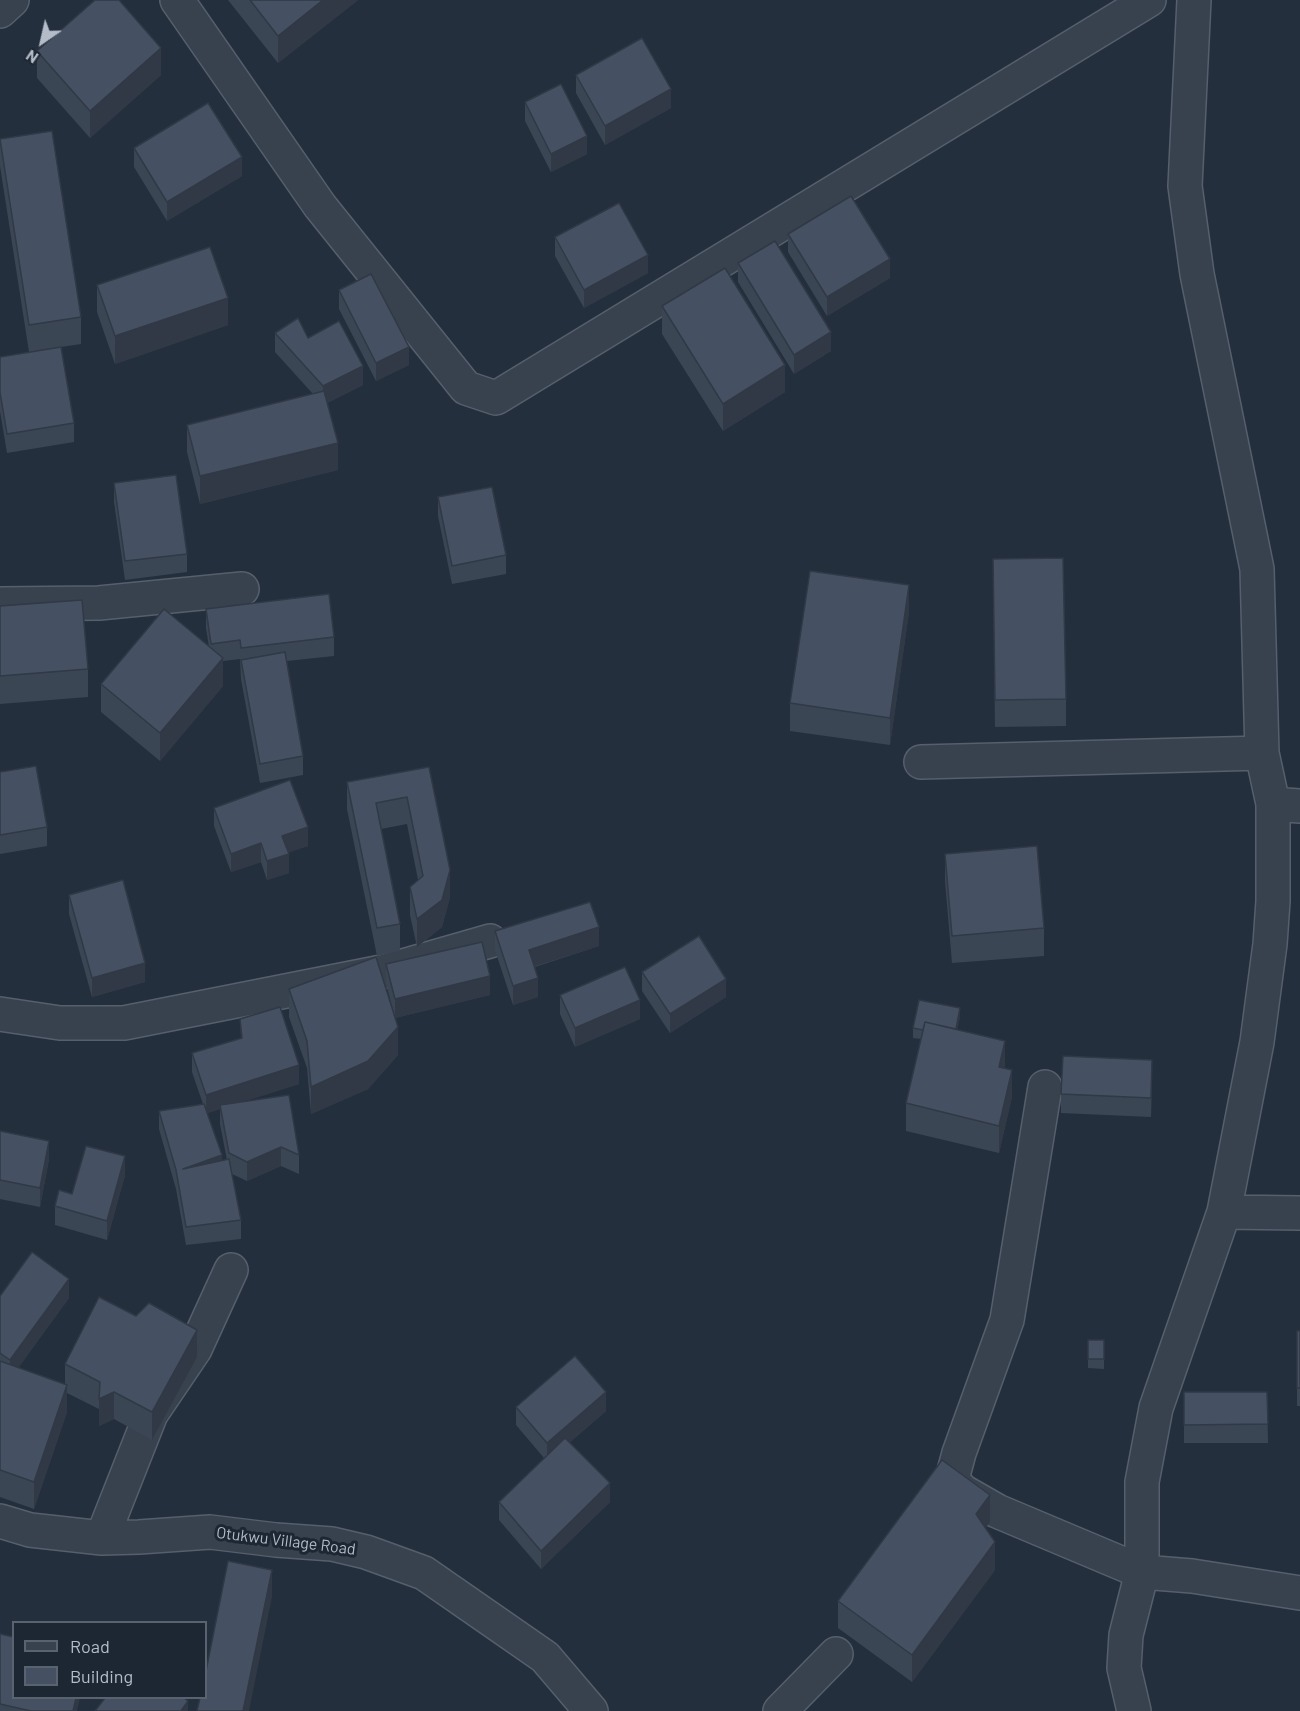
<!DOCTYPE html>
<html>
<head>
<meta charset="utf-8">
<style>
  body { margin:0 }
  #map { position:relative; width:1300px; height:1711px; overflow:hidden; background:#242f3e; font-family:Barlow,sans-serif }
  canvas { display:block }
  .legend { position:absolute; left:12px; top:1621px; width:195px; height:78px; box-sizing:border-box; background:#1d2633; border:2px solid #59626f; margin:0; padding:8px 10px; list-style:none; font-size:18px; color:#b4bcc9 }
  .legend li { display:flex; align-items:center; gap:12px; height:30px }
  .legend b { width:30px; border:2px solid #59626f }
  .north { position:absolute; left:12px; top:12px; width:60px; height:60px; -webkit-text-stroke:4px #1d2633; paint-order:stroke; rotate:214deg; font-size:16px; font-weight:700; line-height:24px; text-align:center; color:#b4bcc9 }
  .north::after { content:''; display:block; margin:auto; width:21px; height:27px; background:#b4bcc9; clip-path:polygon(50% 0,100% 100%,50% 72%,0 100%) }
</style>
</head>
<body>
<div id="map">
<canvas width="1300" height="1711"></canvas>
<ul class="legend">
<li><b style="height:8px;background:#38414e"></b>Road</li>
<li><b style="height:16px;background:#455162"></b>Building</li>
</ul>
<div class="north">N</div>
</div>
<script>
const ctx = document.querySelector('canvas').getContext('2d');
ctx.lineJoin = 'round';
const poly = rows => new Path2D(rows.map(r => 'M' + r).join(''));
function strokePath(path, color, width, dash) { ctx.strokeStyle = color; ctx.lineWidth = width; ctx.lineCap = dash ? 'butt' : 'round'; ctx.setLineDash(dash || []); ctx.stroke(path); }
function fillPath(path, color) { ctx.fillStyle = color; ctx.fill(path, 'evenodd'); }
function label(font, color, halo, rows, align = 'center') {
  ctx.font = font + ' Barlow,sans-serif'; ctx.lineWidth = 6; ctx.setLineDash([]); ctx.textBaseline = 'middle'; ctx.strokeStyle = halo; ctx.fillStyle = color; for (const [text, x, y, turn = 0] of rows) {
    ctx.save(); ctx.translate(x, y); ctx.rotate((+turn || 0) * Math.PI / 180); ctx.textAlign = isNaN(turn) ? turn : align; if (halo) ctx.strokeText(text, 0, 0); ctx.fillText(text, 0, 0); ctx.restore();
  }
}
const minor = poly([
  [177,0,320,206,466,388,496,398,1149,0],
  [0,11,12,0],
  [0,604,99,603,242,589],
  [921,762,1262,753],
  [1273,804,1300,806],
  [0,1014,60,1023,124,1023,382,972,490,941],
  [1045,1087,1007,1320,959,1453,952,1479,962,1491,997,1511,1142,1572,1192,1576,1300,1593],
  [1224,1212,1300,1213],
  [0,1521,30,1530,102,1538,139,1537,210,1532,276,1540,332,1544,366,1552,424,1573,545,1657,591,1711],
  [102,1538,151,1414,195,1349,231,1270],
  [780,1711,836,1654],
  [1134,1711,1124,1668,1126,1635,1142,1572,1142,1482,1156,1408,1224,1212,1257,1042,1270,944,1273,901,1273,804,1262,753,1257,569,1197,274,1185,186,1194,0]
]);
strokePath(minor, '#565f6c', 36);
strokePath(minor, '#38414e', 33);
fillPath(poly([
  [228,0,358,0,278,63],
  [37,51,161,75,90,138,37,78],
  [576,75,671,108,605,145,576,93],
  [525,102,587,154,551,172,525,121],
  [0,139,81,317,81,344,61,347,74,423,74,442,7,453,0,411,0,357,29,352,0,166],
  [134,148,242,176,167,221,134,167],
  [788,234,890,278,827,316,788,252],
  [555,237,648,273,584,308,555,256],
  [738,263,831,351,794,374,738,282],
  [97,285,228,325,115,364,97,312],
  [339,290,409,365,376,381,339,309],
  [662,306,785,392,723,431,662,334],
  [275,333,308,338,363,385,327,403,338,470,200,504,187,452,187,425,313,394,275,352],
  [114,483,187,554,187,572,125,580,114,502],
  [438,497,506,555,506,574,452,584,438,516],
  [993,586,1066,699,1066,726,995,727],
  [0,606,88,669,88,697,0,704],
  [206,609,334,637,334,656,287,661,303,756,303,775,260,783,241,679,240,659,223,661,223,686,160,761,101,712,101,684,209,647,206,628],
  [909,612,890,745,790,731,790,703],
  [429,767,450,897,442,927,417,947,410,915,410,887,418,880,407,824,381,829,400,924,400,951,377,956,347,809,347,782],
  [0,772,47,827,47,846,0,854],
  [214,808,308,846,288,852,289,873,267,880,261,862,231,872,214,826],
  [945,854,1044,928,1044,956,952,963,945,881],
  [69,895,145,982,92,997,69,914],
  [495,931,599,946,535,967,538,997,513,1005,495,950],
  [386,964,490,995,395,1018,386,983],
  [642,972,726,997,670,1033,642,991],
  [289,989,398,1055,368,1089,311,1114,307,1068,289,1017],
  [560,995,640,1019,575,1047,560,1014],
  [960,1017,957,1029,1005,1068,1012,1097,999,1153,906,1131,906,1103,921,1039,913,1038,913,1028],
  [240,1019,299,1084,245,1101,299,1155,299,1174,281,1166,247,1181,232,1174,241,1220,241,1239,186,1245,176,1189,159,1129,159,1111,203,1104,192,1072,192,1053,241,1038],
  [220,1109,220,1124,227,1160,222,1161,207,1113],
  [1152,1079,1151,1117,1061,1113,1061,1094],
  [0,1131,49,1159,40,1207,0,1199],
  [125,1175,107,1240,55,1225,55,1206,72,1194],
  [0,1296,69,1298,18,1368,65,1384,65,1364,197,1357,152,1440,114,1419,99,1426,99,1409,67,1393,67,1412,34,1509,0,1497],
  [1297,1331,1300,1331,1300,1406,1297,1406],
  [1088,1340,1104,1340,1104,1369,1088,1368],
  [1184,1392,1267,1392,1268,1443,1184,1443],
  [516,1407,606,1411,569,1443,610,1502,541,1569,499,1520,499,1502,544,1458,516,1425],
  [990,1522,985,1528,995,1570,912,1682,838,1628,838,1601],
  [0,1634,77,1711,0,1711]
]), '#3b4654');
fillPath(poly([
  [323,0,358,0,278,63,278,36],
  [161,48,161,75,90,138,90,111],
  [671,89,671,108,605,145,605,126],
  [587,136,587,154,551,172,551,154],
  [242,157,242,176,167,221,167,202],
  [648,255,648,273,584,308,584,290],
  [890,259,890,278,827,316,827,297],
  [228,298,228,325,115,364,115,336],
  [831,332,831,351,794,374,794,355],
  [409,347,409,365,376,381,376,363],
  [785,365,785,392,723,431,723,404],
  [363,366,363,385,323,405,323,386],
  [338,443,338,470,200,504,200,476],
  [909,585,909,612,890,745,890,718],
  [223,658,223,686,160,761,160,733],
  [308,827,308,846,282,855,282,836],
  [261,843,261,862,231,872,231,854],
  [289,854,289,873,267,880,267,861],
  [450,870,450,897,442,927,417,947,417,919],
  [599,927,599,946,529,968,529,950],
  [145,963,145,982,92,997,92,978],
  [490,976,490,995,395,1018,395,999],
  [538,978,538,997,513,1005,513,986],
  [726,979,726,997,670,1033,670,1014],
  [640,1000,640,1019,575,1047,575,1028],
  [960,1008,960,1017,954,1046,954,1036],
  [398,1027,398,1055,368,1089,311,1114,311,1087],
  [1005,1041,1005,1068,999,1067],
  [1152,1060,1152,1079,1151,1117,1151,1098],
  [299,1065,299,1084,221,1109,220,1105,220,1109,206,1114,206,1095],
  [1012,1070,1012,1097,999,1153,999,1126],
  [49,1141,49,1159,40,1207,40,1188],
  [281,1147,281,1166,247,1181,247,1162],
  [222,1155,222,1173,183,1169],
  [125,1156,125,1175,107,1240,107,1221],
  [69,1279,69,1298,10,1379,10,1360],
  [197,1330,197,1357,152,1440,152,1412],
  [67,1385,67,1412,34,1509,34,1482],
  [114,1392,114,1419,99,1426,99,1399],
  [606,1392,606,1411,547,1462,547,1443],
  [610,1483,610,1502,541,1569,541,1551],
  [990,1495,990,1522,976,1541,976,1514],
  [995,1542,995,1570,912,1682,912,1655],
  [272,1570,272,1597,249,1711,243,1711],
  [76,1698,80,1698,77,1711,73,1711],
  [188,1701,188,1711,181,1711]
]), '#303945');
const building = poly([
  [95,0,119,0,161,48,90,111,37,51,95,0],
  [250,0,323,0,278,36,250,0],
  [642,38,671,89,605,126,576,75,642,38],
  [561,84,587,136,551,154,525,102,561,84],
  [208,103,242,157,167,202,134,148,208,103],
  [52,131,81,317,29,325,0,139,52,131],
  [851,196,890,259,827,297,788,234,851,196],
  [619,203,648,255,584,290,555,237,619,203],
  [775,241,831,332,794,355,738,263,775,241],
  [210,247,228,298,115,336,97,285,210,247],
  [725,268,785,365,723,404,662,306,725,268],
  [371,274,409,347,376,363,339,290,371,274],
  [298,318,308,338,339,321,363,366,323,386,275,333,298,318],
  [61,347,74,423,7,434,0,392,0,357,61,347],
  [324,391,338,443,200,476,187,425,324,391],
  [176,475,187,554,125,561,114,483,176,475],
  [492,487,506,555,452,566,438,497,492,487],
  [1063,558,1066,699,995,700,993,559,1063,558],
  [810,571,909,585,890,718,790,703,810,571],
  [329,594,334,637,241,648,240,640,211,644,206,609,329,594],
  [82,600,88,669,0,676,0,606,82,600],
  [164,609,223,658,160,733,101,684,164,609],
  [285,652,303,756,260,764,241,660,285,652],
  [36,766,47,827,0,835,0,772,36,766],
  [429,767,450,870,442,900,417,919,410,887,423,876,407,797,376,803,400,924,377,928,347,782,429,767],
  [290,780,308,827,282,836,289,854,267,861,261,843,231,854,214,808,290,780],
  [1037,846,1044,928,952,936,945,854,1037,846],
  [123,880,145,963,92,978,69,895,123,880],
  [590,902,599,927,529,950,538,978,513,986,495,931,590,902],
  [699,936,726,979,670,1014,642,972,699,936],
  [482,942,490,976,395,999,386,964,482,942],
  [376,957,398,1027,368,1061,311,1087,307,1041,289,989,376,957],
  [625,967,640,1000,575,1028,560,995,625,967],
  [919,1000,960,1008,956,1029,925,1022,923,1030,913,1028,919,1000],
  [280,1007,299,1065,206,1095,192,1053,242,1038,240,1019,280,1007],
  [925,1022,1005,1041,999,1067,1012,1070,999,1126,906,1103,925,1022],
  [1063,1056,1152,1060,1151,1098,1061,1094,1063,1056],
  [289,1095,299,1155,281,1147,247,1162,229,1153,220,1105,289,1095],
  [204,1104,222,1155,183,1169,229,1159,241,1220,186,1227,176,1170,159,1111,204,1104],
  [0,1131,49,1141,40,1188,0,1180,0,1131],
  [86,1146,125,1156,107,1221,55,1206,59,1190,72,1194,86,1146],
  [32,1252,69,1279,10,1360,0,1353,0,1296,32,1252],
  [99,1297,136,1316,149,1303,197,1330,152,1412,114,1392,99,1399,100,1382,65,1364,99,1297],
  [1297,1331,1300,1331,1300,1388,1297,1388,1297,1331],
  [1088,1340,1104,1340,1104,1359,1088,1359,1088,1340],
  [575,1356,606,1392,547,1443,516,1407,575,1356],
  [0,1361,67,1385,34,1482,0,1470,0,1361],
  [1184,1392,1267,1392,1268,1424,1184,1425,1184,1392],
  [565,1438,610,1483,541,1551,499,1502,565,1438],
  [942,1460,990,1495,976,1514,995,1542,912,1655,838,1601,942,1460],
  [228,1561,272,1570,243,1711,197,1711,200,1698,206,1698,206,1671,228,1561],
  [0,1634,14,1637,14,1698,76,1698,73,1711,31,1711,0,1704,0,1634],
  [105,1698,184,1698,188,1701,181,1711,95,1711,105,1698]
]);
fillPath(building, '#455162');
strokePath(building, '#303945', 1.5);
label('16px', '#b4bcc9', '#1d2633', [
  ["Otukwu Village Road",286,1541,7]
]);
</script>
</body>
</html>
